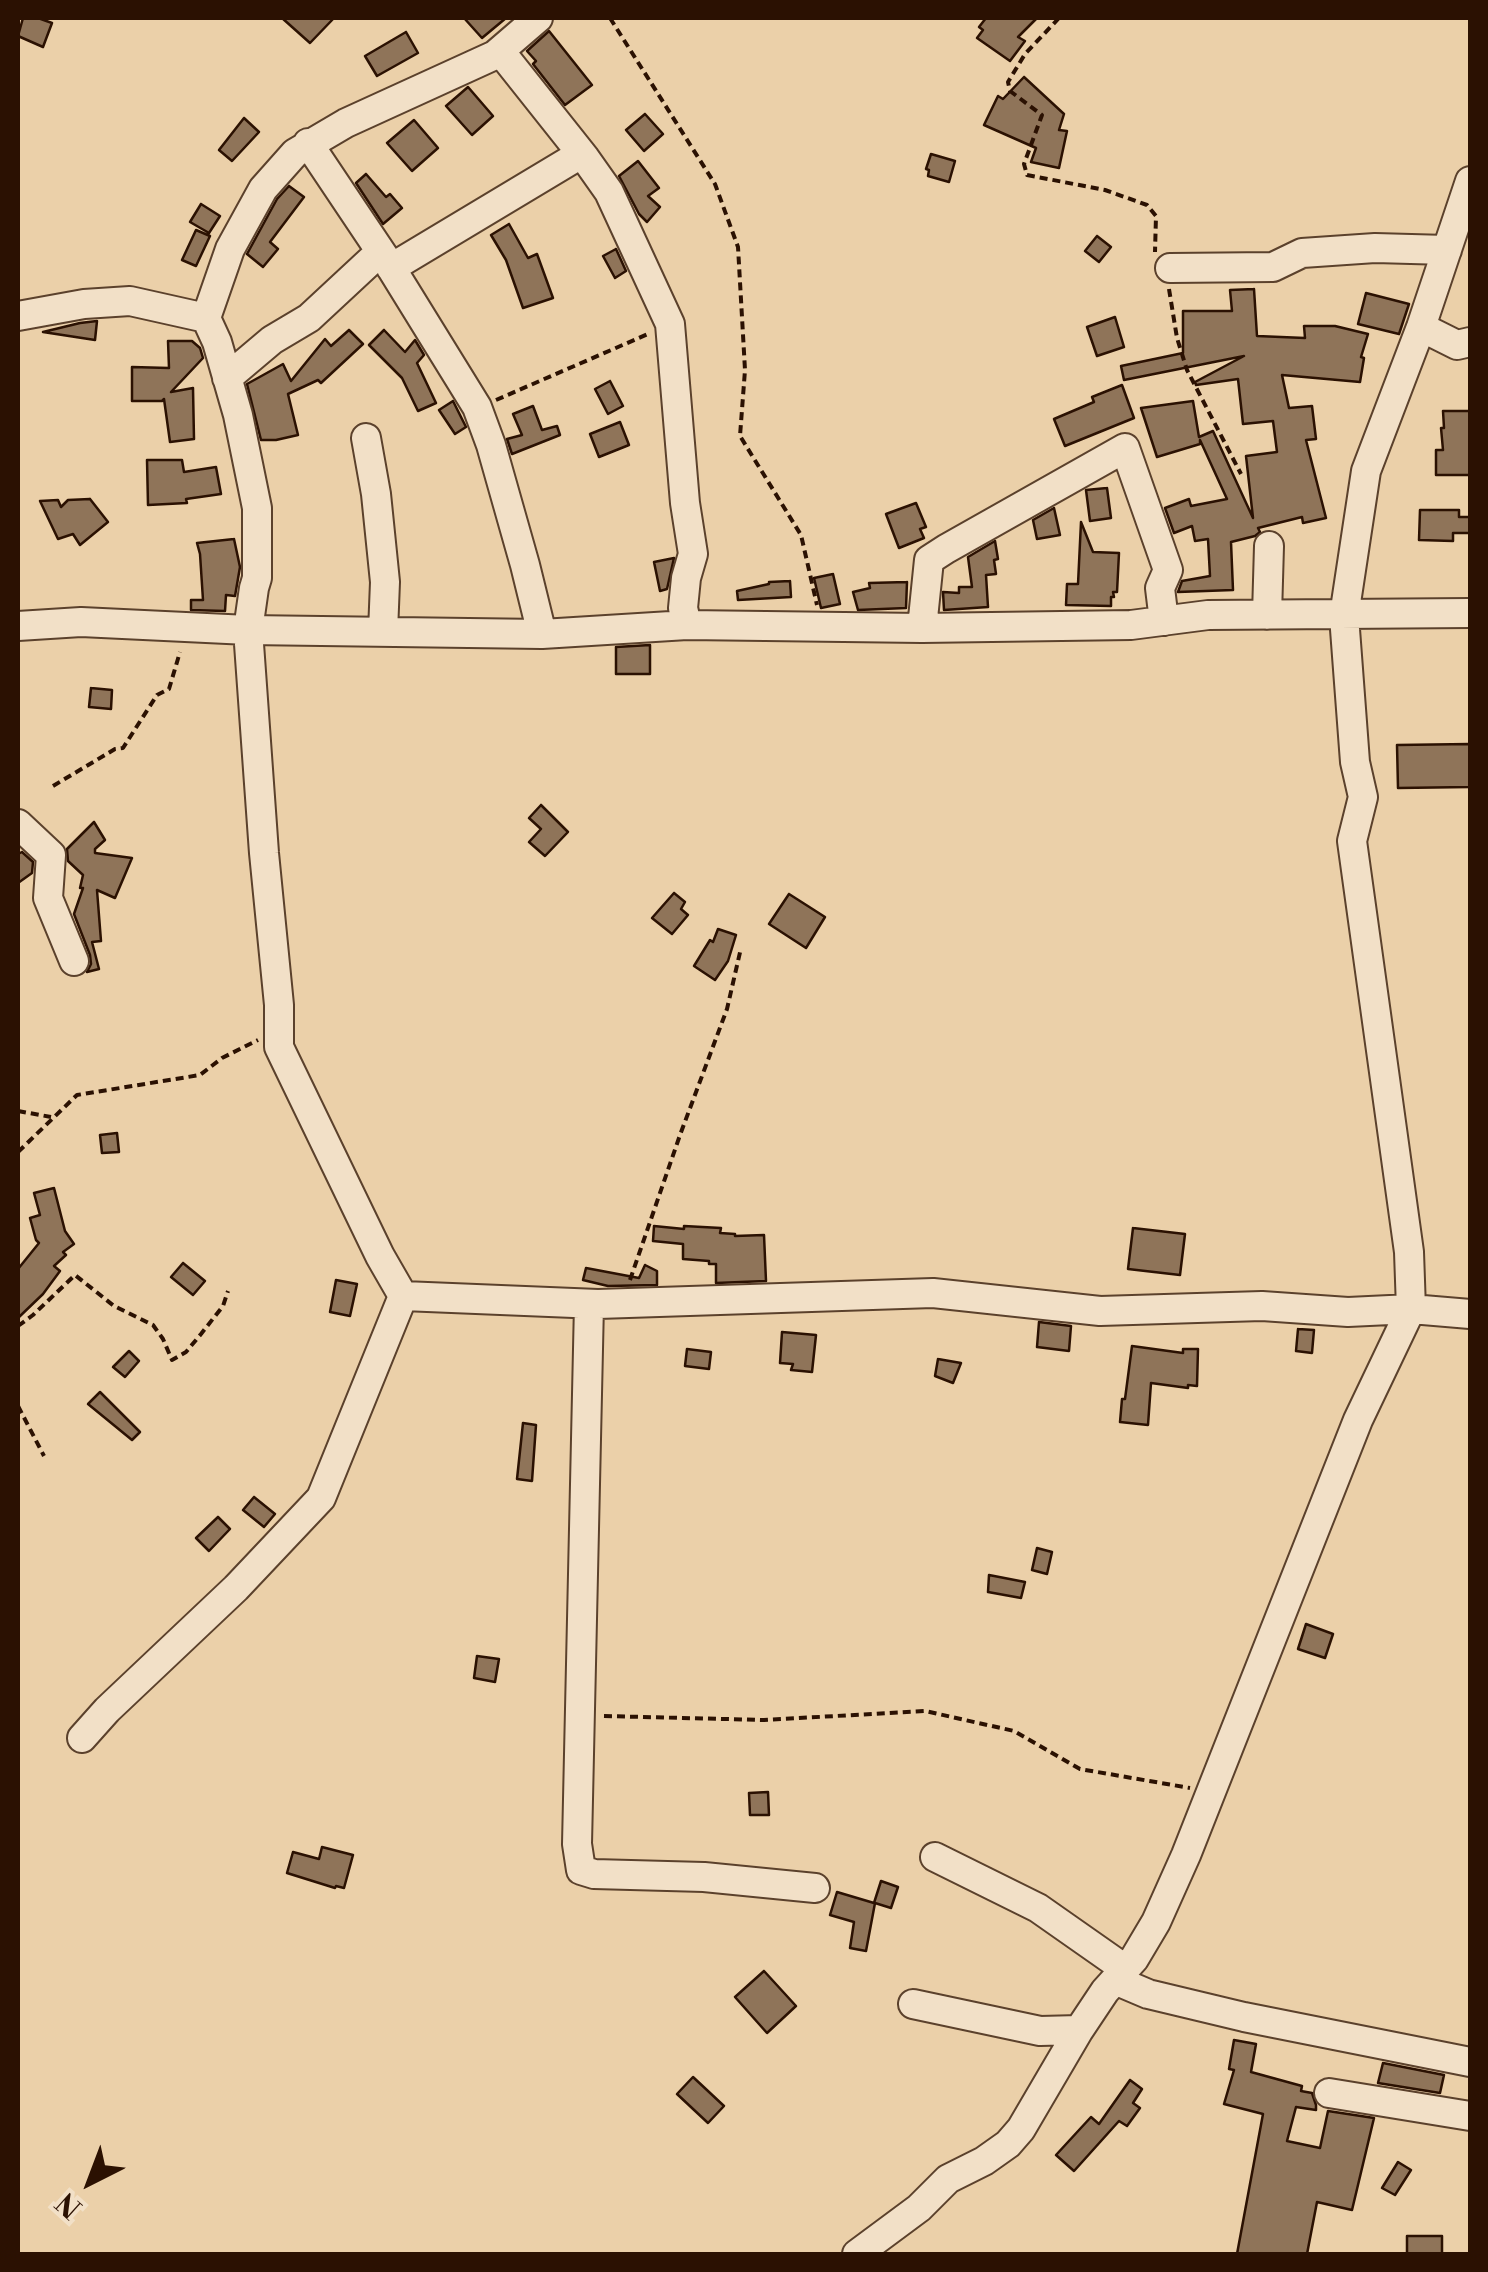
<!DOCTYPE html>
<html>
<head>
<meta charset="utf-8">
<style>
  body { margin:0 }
  #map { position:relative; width:1488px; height:2272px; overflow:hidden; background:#ebd0a9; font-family:"Libre Bodoni",serif }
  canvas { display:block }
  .frame { position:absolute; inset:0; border:20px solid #2b1102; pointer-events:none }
  .north { position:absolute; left:40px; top:2132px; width:100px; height:100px; -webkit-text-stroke:8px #f2e0c7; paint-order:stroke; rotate:222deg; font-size:28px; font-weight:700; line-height:40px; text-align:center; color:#2b1102 }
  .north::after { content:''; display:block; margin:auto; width:35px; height:45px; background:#2b1102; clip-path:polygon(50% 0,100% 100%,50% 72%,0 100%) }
</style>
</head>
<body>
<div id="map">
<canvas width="1488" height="2272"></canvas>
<div class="frame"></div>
<div class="north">N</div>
</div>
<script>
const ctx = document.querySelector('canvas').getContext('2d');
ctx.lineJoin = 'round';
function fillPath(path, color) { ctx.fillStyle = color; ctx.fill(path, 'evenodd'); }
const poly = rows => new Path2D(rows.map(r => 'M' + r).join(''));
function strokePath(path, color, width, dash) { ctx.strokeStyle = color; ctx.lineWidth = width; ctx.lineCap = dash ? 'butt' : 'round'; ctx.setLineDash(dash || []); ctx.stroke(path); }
const building = poly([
  [23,18,38,18,52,23,43,47,18,36,23,18],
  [282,18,334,18,310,43,282,18],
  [464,18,506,18,482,38,464,18],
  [986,18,1037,18,1018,37,1025,41,1010,61,977,38,983,30,979,27,986,18],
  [549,31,592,85,565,105,533,64,536,61,527,51,549,31],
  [406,32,418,53,377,76,365,56,406,32],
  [1024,77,1064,114,1059,130,1067,131,1059,168,1031,162,1036,148,984,125,998,96,1003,99,1024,77],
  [468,87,493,116,472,135,446,106,468,87],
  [645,114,663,134,644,151,626,130,645,114],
  [244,118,259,132,232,161,219,150,244,118],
  [414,120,438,148,412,171,387,143,414,120],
  [931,154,955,161,949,182,928,176,929,170,926,169,931,154],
  [638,161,659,188,648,196,660,207,647,222,639,214,619,176,638,161],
  [366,174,386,197,390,194,402,208,383,224,356,183,366,174],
  [289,186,304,197,270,242,278,249,263,267,247,254,277,199,289,186],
  [201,204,220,216,209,233,190,222,201,204],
  [509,224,528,258,537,254,553,298,523,308,506,260,491,235,509,224],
  [196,230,210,236,196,266,182,260,196,230],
  [1097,236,1111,247,1099,262,1085,251,1097,236],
  [616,249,626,271,615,278,603,256,616,249],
  [1254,289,1257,336,1305,338,1304,326,1335,326,1368,334,1361,357,1364,358,1360,382,1282,375,1289,408,1312,406,1316,439,1306,440,1326,518,1303,523,1302,517,1258,528,1260,532,1255,536,1231,542,1233,590,1178,592,1182,581,1210,576,1208,539,1195,541,1192,526,1174,533,1165,508,1189,499,1191,506,1227,499,1200,440,1200,444,1157,457,1141,408,1193,401,1199,437,1213,431,1253,518,1246,456,1277,452,1273,421,1243,424,1238,379,1196,385,1195,382,1244,356,1124,380,1121,366,1183,353,1183,311,1232,311,1230,290,1254,289],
  [1366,293,1409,304,1399,334,1358,324,1366,293],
  [1115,317,1124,347,1097,356,1087,327,1115,317],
  [97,321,95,340,43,332,80,323,97,321],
  [349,330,363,344,321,383,318,380,288,394,298,435,276,440,261,440,247,384,283,364,291,381,325,339,331,346,349,330],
  [384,330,405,352,415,340,424,355,417,363,436,403,418,411,402,378,369,345,384,330],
  [168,341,192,341,200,348,203,358,171,392,193,388,194,439,170,442,164,399,162,401,132,401,132,367,169,368,168,341],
  [610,381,623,406,608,414,595,389,610,381],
  [1122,385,1134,418,1065,446,1054,419,1094,402,1092,397,1122,385],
  [453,401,466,427,455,434,439,410,453,401],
  [533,406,542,430,557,426,560,435,512,454,507,439,522,435,513,414,533,406],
  [1443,411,1470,411,1470,475,1436,475,1436,450,1443,450,1441,428,1444,428,1443,411],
  [620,422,629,445,599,457,590,434,620,422],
  [147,460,182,460,184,472,216,467,221,494,186,499,187,503,148,505,147,460],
  [1107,488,1111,518,1090,521,1086,490,1107,488],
  [90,499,108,522,80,545,73,534,58,539,40,501,58,500,61,507,68,500,90,499],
  [916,503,926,527,920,529,924,538,899,548,886,514,916,503],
  [1054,508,1060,535,1037,539,1033,520,1054,508],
  [1420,510,1459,510,1459,517,1470,517,1470,533,1453,533,1453,541,1419,540,1420,510],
  [1081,522,1093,552,1119,553,1117,592,1113,592,1114,597,1111,597,1111,606,1066,605,1067,584,1078,584,1081,522],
  [234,539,240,567,235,596,226,595,225,611,191,610,191,600,203,600,200,554,197,543,234,539],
  [995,541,998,559,994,560,996,574,986,575,988,607,944,610,943,592,959,593,959,587,972,587,968,557,995,541],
  [674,558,667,589,660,591,654,562,674,558],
  [833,574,840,604,821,608,814,578,833,574],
  [790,581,791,597,738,600,737,591,769,584,769,582,790,581],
  [907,582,906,608,858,610,853,592,870,588,869,583,907,582],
  [650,645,650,674,616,674,616,647,650,645],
  [91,688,112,690,111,709,89,707,91,688],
  [1470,744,1470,787,1398,788,1397,745,1470,744],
  [541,805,568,832,545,856,529,842,541,829,529,818,541,805],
  [94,822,105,840,95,849,95,853,132,858,115,898,97,890,101,941,92,942,99,969,87,972,91,964,90,955,74,914,83,888,80,888,83,875,68,861,67,849,94,822],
  [22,852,33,862,32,873,18,883,18,854,22,852],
  [674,893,685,902,681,909,688,915,672,934,652,918,674,893],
  [789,894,825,917,806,948,769,924,789,894],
  [718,929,736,935,728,961,715,980,694,966,710,940,713,942,718,929],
  [117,1133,119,1152,102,1153,100,1135,117,1133],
  [54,1188,65,1231,74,1244,63,1252,66,1255,54,1266,60,1271,43,1294,18,1318,18,1269,39,1243,36,1240,30,1218,40,1215,34,1193,54,1188],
  [654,1226,684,1229,684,1226,721,1228,720,1233,735,1234,735,1236,764,1235,766,1281,716,1283,716,1264,709,1264,709,1261,683,1259,683,1244,653,1241,654,1226],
  [1133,1228,1185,1234,1180,1275,1128,1269,1133,1228],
  [183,1263,205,1281,193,1295,171,1277,183,1263],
  [645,1265,657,1271,657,1285,608,1286,583,1280,586,1268,639,1278,645,1265],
  [336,1280,357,1284,350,1316,330,1312,336,1280],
  [1039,1322,1071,1326,1069,1351,1037,1347,1039,1322],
  [1298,1329,1314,1330,1312,1353,1296,1351,1298,1329],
  [782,1332,816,1335,812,1372,791,1370,793,1364,780,1363,782,1332],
  [1132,1346,1183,1353,1183,1349,1198,1349,1197,1386,1188,1385,1188,1388,1151,1383,1148,1425,1120,1422,1122,1399,1125,1399,1132,1346],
  [687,1349,711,1352,709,1369,685,1366,687,1349],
  [129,1351,139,1361,125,1377,113,1367,129,1351],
  [938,1359,961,1363,953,1383,935,1376,938,1359],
  [100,1392,140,1432,132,1440,88,1404,100,1392],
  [523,1423,536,1425,532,1481,517,1479,523,1423],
  [254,1497,275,1514,264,1527,243,1510,254,1497],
  [218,1517,230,1529,209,1551,196,1538,218,1517],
  [1037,1548,1052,1552,1047,1574,1032,1570,1037,1548],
  [989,1575,1025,1582,1021,1598,988,1592,989,1575],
  [1306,1624,1333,1634,1325,1658,1298,1649,1306,1624],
  [477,1656,499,1659,495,1682,474,1678,477,1656],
  [768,1792,769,1815,750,1815,749,1793,768,1792],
  [322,1847,353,1855,344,1888,336,1886,335,1888,287,1873,293,1852,319,1859,322,1847],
  [881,1881,898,1887,891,1908,875,1903,866,1951,850,1948,854,1922,830,1915,837,1892,874,1903,881,1881],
  [764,1971,796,2006,767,2033,735,1997,764,1971],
  [1234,2040,1256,2044,1251,2072,1302,2086,1301,2091,1312,2093,1316,2105,1316,2110,1296,2107,1287,2141,1320,2148,1328,2111,1374,2118,1352,2210,1317,2202,1307,2254,1237,2254,1263,2114,1224,2104,1234,2070,1229,2069,1234,2040],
  [1383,2063,1444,2075,1440,2093,1378,2083,1383,2063],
  [693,2077,724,2106,708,2123,677,2094,693,2077],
  [1130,2080,1142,2089,1133,2103,1140,2108,1127,2126,1119,2121,1074,2171,1056,2155,1091,2117,1099,2124,1130,2080],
  [1398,2162,1411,2170,1395,2195,1382,2188,1398,2162],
  [1407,2236,1442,2236,1442,2254,1407,2254,1407,2236]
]);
fillPath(building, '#8f7459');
strokePath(building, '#2b1102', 2.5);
const minor = poly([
  [500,51,585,158,609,192,670,324,685,503,693,554,686,578,683,608,687,625],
  [308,143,385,258,477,407,491,445,525,565,542,634],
  [391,268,581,154],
  [1170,268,1273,267,1302,253,1375,248,1447,250],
  [18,316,84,304,130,301,206,318,230,249,263,189,295,153,346,123,495,55,538,18],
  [206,318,217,342,238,415,257,508,257,578,254,588,248,630,264,853,279,1005,279,1047,380,1256,403,1296],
  [1421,327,1457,345,1470,342],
  [227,378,272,340,309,318,380,252],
  [366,438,376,494,385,582,383,632],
  [1267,615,1269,546],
  [18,626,81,622,248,630,542,634,687,625,922,628,1131,625,1208,615,1470,613],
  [922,628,929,560,946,549,1125,448,1168,570,1160,588,1164,621],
  [18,824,51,855,48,898,74,961],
  [589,1304,577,1844,581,1870,594,1874,704,1877,815,1888],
  [82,1738,107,1710,236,1588,321,1498,403,1296,598,1304,933,1293,1100,1311,1262,1306,1348,1312,1411,1309,1470,1314],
  [935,1857,1038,1908,1125,1969],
  [1115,1980,1148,1994,1244,2017,1470,2062],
  [913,2004,1040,2031,1079,2030],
  [1329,2093,1470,2116],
  [857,2254,919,2208,948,2179,984,2161,1008,2144,1021,2129,1079,2030,1105,1991,1134,1959,1156,1922,1186,1855,1358,1420,1411,1309,1409,1252,1352,841,1363,797,1355,762,1344,616,1366,471,1421,327,1470,181]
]);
strokePath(minor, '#5b412c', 32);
strokePath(poly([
  [610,18,715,184,738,247,745,370,740,436,801,535,817,605],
  [1059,18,1025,54,1008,82,1010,91,1042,115,1024,164,1027,175,1105,190,1147,205,1156,216,1155,252],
  [1169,289,1177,338,1187,370,1241,474],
  [496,400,648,334],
  [53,786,115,749,123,748,157,695,169,689,180,652],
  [18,1111,51,1117],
  [18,1152,77,1095,200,1075,222,1058,258,1040],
  [630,1280,680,1135,727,1009,741,948],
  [18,1326,33,1315,75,1275,114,1306,153,1325,163,1339,172,1360,186,1352,201,1334,223,1306,228,1291],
  [18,1406,44,1456],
  [604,1716,764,1720,925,1711,1014,1731,1080,1769,1190,1788]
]), '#2b1102', 4, [8, 5]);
strokePath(minor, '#f2e0c7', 28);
</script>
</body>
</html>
